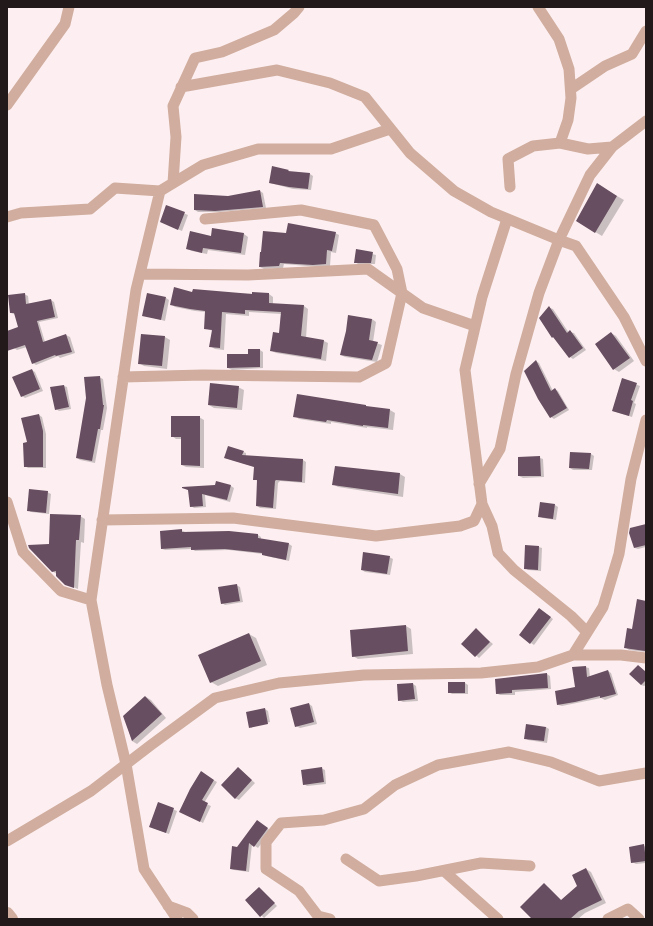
<!DOCTYPE html>
<html>
<head>
<meta charset="utf-8">
<style>
  body { margin:0 }
  #map { position:relative; width:653px; height:926px; overflow:hidden; background:#fdeff1; font-family:Manrope,sans-serif }
  canvas { display:block }
  .frame { position:absolute; inset:0; border:8px solid #21191a; pointer-events:none }
</style>
</head>
<body>
<div id="map">
<canvas width="653" height="926"></canvas>
<div class="frame"></div>
</div>
<script>
const ctx = document.querySelector('canvas').getContext('2d');
ctx.lineJoin = 'round';
function fillPath(path, color) { ctx.fillStyle = color; ctx.fill(path, 'evenodd'); }
const poly = rows => new Path2D(rows.map(r => 'M' + r).join(''));
function strokePath(path, color, width, dash) { ctx.strokeStyle = color; ctx.lineWidth = width; ctx.lineCap = dash ? 'butt' : 'round'; ctx.setLineDash(dash || []); ctx.stroke(path); }
fillPath(poly([
  [288,171,292,173,310,174,313,176,311,190,293,189,270,183],
  [598,185,624,200,602,236,577,221],
  [260,191,263,193,266,208,219,212,198,212,195,210,228,197],
  [166,206,188,215,182,231,161,222],
  [335,233,339,235,336,253,331,252,330,266,318,267,284,264,283,268,264,269,260,267,287,234],
  [244,234,248,237,245,255,208,250,207,254,192,251,187,249,212,237],
  [357,250,376,255,375,264,358,264,355,262],
  [193,293,269,294,273,297,273,304,304,306,308,309,306,338,324,341,328,343,326,361,276,353,272,351,280,334,281,314,249,312,249,316,226,314,224,350,215,349,210,346,213,331,205,328,206,312,195,311,175,307,171,304],
  [24,294,28,296,29,305,51,300,54,302,58,318,39,322,45,342,66,335,70,337,75,353,60,358,58,356,36,365,33,363,27,347,17,350,14,348,20,328,16,315,11,313],
  [166,298,169,300,165,321,143,315],
  [550,308,553,309,569,333,570,332,574,333,586,350,573,359,570,357,556,339,553,337],
  [372,319,376,322,373,342,382,345,377,362,345,357,341,355],
  [611,333,616,336,634,361,619,372,614,369],
  [142,335,165,337,170,340,167,369,144,366,139,363],
  [260,350,263,352,263,368,232,370,228,368,248,355],
  [536,361,539,363,553,391,555,389,558,391,569,410,554,419,551,417],
  [32,370,35,372,43,391,25,398,22,396],
  [99,377,103,379,107,408,103,430,101,430,95,463,80,460,77,458],
  [622,379,640,386,634,403,636,404,632,417,613,411],
  [64,386,67,387,71,409,59,411,56,409],
  [238,387,244,390,242,410,214,408,209,405],
  [369,408,390,410,395,413,393,430,367,427,367,428,331,422,331,424,299,419,295,416],
  [39,415,42,417,46,434,46,468,28,468,25,466,28,443],
  [199,417,204,420,204,468,186,467,182,465,182,439,176,439,172,436],
  [243,452,246,453,246,457,303,460,306,462,305,483,280,481,278,483,276,509,260,508,257,506,258,481,254,479,255,467,225,458],
  [591,454,594,456,592,470,573,470,570,468],
  [519,458,540,458,543,459,544,477,523,478,519,476],
  [400,474,405,477,403,497,338,487,333,484],
  [231,486,234,488,230,502,205,495,206,507,194,508,191,506,189,490,183,488],
  [47,492,51,494,49,514,31,512,28,510],
  [555,505,558,507,556,520,543,518,539,516],
  [80,516,85,519,84,543,81,542,78,589,65,584,57,574,52,571,50,545],
  [646,525,646,547,638,549,635,548],
  [181,530,185,532,258,535,261,537,261,539,289,544,292,546,289,561,266,556,263,554,229,550,195,551,192,549,165,550,162,549],
  [539,547,542,548,541,571,528,570,525,568],
  [389,557,393,559,390,575,365,572,362,570],
  [236,585,240,587,243,602,225,605,222,603],
  [638,601,646,602,646,652,629,650,626,648,633,630],
  [542,611,553,619,534,645,531,643],
  [406,626,411,629,413,654,358,659,353,656],
  [476,630,493,644,479,658,463,644],
  [249,634,256,638,267,665,218,686,211,682],
  [638,666,646,672,646,685,644,686,641,685],
  [585,667,589,668,590,677,608,671,611,673,618,695,605,700,601,698,562,706,558,705,576,688],
  [547,674,550,676,551,689,515,692,515,695,500,695,496,693],
  [465,683,468,685,468,694,452,694,449,692],
  [413,684,416,686,418,701,403,702,399,700,398,685],
  [146,697,151,700,166,718,137,744,132,741,124,716],
  [309,704,312,706,317,724,300,728,296,726],
  [265,709,268,711,270,722,252,726,252,728,250,727],
  [546,727,549,729,547,743,528,740,525,738],
  [238,768,255,783,239,800,235,798],
  [321,768,325,770,326,784,307,786,304,784],
  [201,773,217,782,204,803,211,806,203,823,184,813],
  [158,803,177,811,169,834,153,828],
  [260,823,271,831,258,848,252,844,249,872,234,870,231,869,237,848],
  [644,846,646,847,646,863,636,864,632,862],
  [586,869,591,872,606,903,585,913,578,919,534,919,544,885,549,888,562,901,578,886],
  [259,888,277,906,264,918,246,900]
]), '#0003');
fillPath(poly([
  [272,166,289,170,288,171,310,173,308,189,289,187,269,183],
  [597,183,617,196,595,233,576,221],
  [260,190,263,207,215,211,194,210,194,194,228,196],
  [166,205,185,212,178,230,160,222],
  [288,223,336,232,332,251,327,250,326,264,313,265,280,263,279,266,259,267,260,252,261,252,263,231,286,233],
  [212,228,244,233,241,253,203,248,202,253,186,249,190,231,211,236],
  [356,249,373,252,371,263,354,263],
  [174,287,192,292,193,289,252,294,252,292,269,293,269,303,304,305,301,336,324,340,321,359,270,351,273,332,279,333,281,312,245,310,245,314,222,312,220,348,209,347,212,330,204,329,205,311,190,309,170,305],
  [25,293,26,304,51,299,55,317,37,321,43,342,66,334,72,352,56,356,55,355,32,364,25,345,7,351,7,331,18,327,14,313,10,313,8,295],
  [147,293,166,297,161,320,142,316],
  [549,306,567,333,570,330,583,348,569,358,553,337,552,338,539,318],
  [348,315,372,319,369,340,378,342,372,360,340,355,346,331],
  [611,332,630,358,613,370,595,344],
  [141,334,165,336,162,366,138,364],
  [248,349,260,349,260,367,227,368,227,354,248,354],
  [536,360,551,391,555,388,567,408,550,418,538,399,524,371],
  [32,369,40,389,21,397,12,377],
  [100,376,103,405,104,405,100,429,98,429,92,461,76,458,86,398,84,377],
  [622,378,637,383,631,400,633,401,629,416,612,411],
  [210,383,239,386,237,408,208,405],
  [64,385,69,407,55,410,50,387],
  [297,394,366,405,366,406,390,409,388,428,363,425,363,426,327,420,326,422,293,417],
  [39,414,43,431,43,467,24,467,23,443,27,442,21,418],
  [171,416,200,416,200,466,181,465,181,437,171,437],
  [228,446,244,451,242,455,303,459,302,482,276,480,275,481,273,508,256,506,257,480,253,480,254,467,224,458],
  [570,452,591,453,589,469,569,468],
  [540,456,541,476,518,476,518,457],
  [335,466,400,473,398,494,332,485],
  [216,481,231,485,227,500,202,494,203,506,190,507,188,490,182,488,182,487,215,485],
  [29,489,48,491,46,513,27,511],
  [540,502,555,504,553,519,538,517],
  [50,514,81,515,79,540,76,540,74,588,65,585,56,576,56,571,52,572,29,548,28,545,49,544],
  [646,524,646,545,634,548,629,533,630,528],
  [182,529,182,532,229,531,258,534,258,538,289,543,286,560,262,555,262,553,225,549,191,550,191,547,161,549,160,531],
  [525,545,539,546,538,570,524,569],
  [363,552,390,556,387,574,361,570],
  [237,584,240,601,221,604,218,587],
  [637,599,646,601,645,651,624,648,627,628,632,629],
  [539,608,551,617,530,644,519,635],
  [406,625,408,651,352,657,350,630],
  [476,628,490,642,475,657,461,644],
  [249,633,261,661,210,683,198,655],
  [638,665,646,672,646,680,641,685,629,674],
  [586,666,587,677,608,670,616,694,600,698,600,696,575,702,557,705,555,691,575,687,572,667],
  [547,673,548,688,512,690,512,693,496,694,495,679],
  [448,682,465,682,465,693,448,693],
  [413,683,415,699,398,701,397,684],
  [145,696,162,714,132,741,123,716],
  [309,703,314,722,295,727,290,708],
  [265,708,268,724,249,728,246,712],
  [526,724,546,727,544,741,524,739],
  [238,767,252,780,235,799,221,785],
  [322,767,324,782,303,785,301,770],
  [201,771,214,780,202,800,208,803,200,822,179,812,190,789],
  [158,802,174,808,166,833,149,827],
  [257,820,268,828,254,847,249,843,246,871,230,869,232,846,237,847],
  [644,844,646,861,631,863,629,847],
  [586,868,602,900,579,911,570,919,532,919,520,907,544,883,561,900,577,886,572,875],
  [259,887,275,903,260,917,245,900]
]), '#674e60');
strokePath(poly([
  [538,7,559,39,569,69,571,98,568,120,560,143],
  [181,87,277,70,330,83,365,97,410,153,454,191,491,212,559,240,576,246,624,317,646,361],
  [571,89,605,66,632,54,646,31],
  [7,105,65,24,69,7],
  [173,183,176,137,173,106,195,58,222,52,274,30,294,13,299,7],
  [510,187,508,159,533,146,560,143,588,149,612,147],
  [160,191,136,290,91,600,107,685,126,764,144,869,177,919],
  [7,217,21,213,90,209,115,188,160,191,203,165,258,149,331,149,390,129],
  [140,274,248,275,368,269,423,308,475,326],
  [123,377,203,375,359,377,386,363,402,293,397,269,374,225,301,210,205,219],
  [479,484,500,449,516,374,539,293,559,240,590,175,612,147,646,121],
  [7,502,23,552,61,591,91,600],
  [482,504,492,526,498,553,514,570,571,616,587,632],
  [102,520,233,518,376,536,460,526,474,521,482,504,465,370,482,297,507,219],
  [573,655,621,655,646,658],
  [7,841,91,791,151,745,215,698,279,683,364,675,481,673,538,667,573,655,603,607,619,554,631,479,646,420],
  [346,859,379,881,416,876,481,863,530,866],
  [444,871,498,919],
  [168,906,187,913,193,919],
  [330,919,318,916,299,891,266,869,266,842,281,823,324,820,364,809,395,785,438,765,509,752,551,762,599,781,646,773],
  [608,919,628,909,639,919]
]), '#d0ad9e', 11);
strokePath(poly([
  [7,914,11,919]
]), '#d0ad9e', 14);
</script>
</body>
</html>
